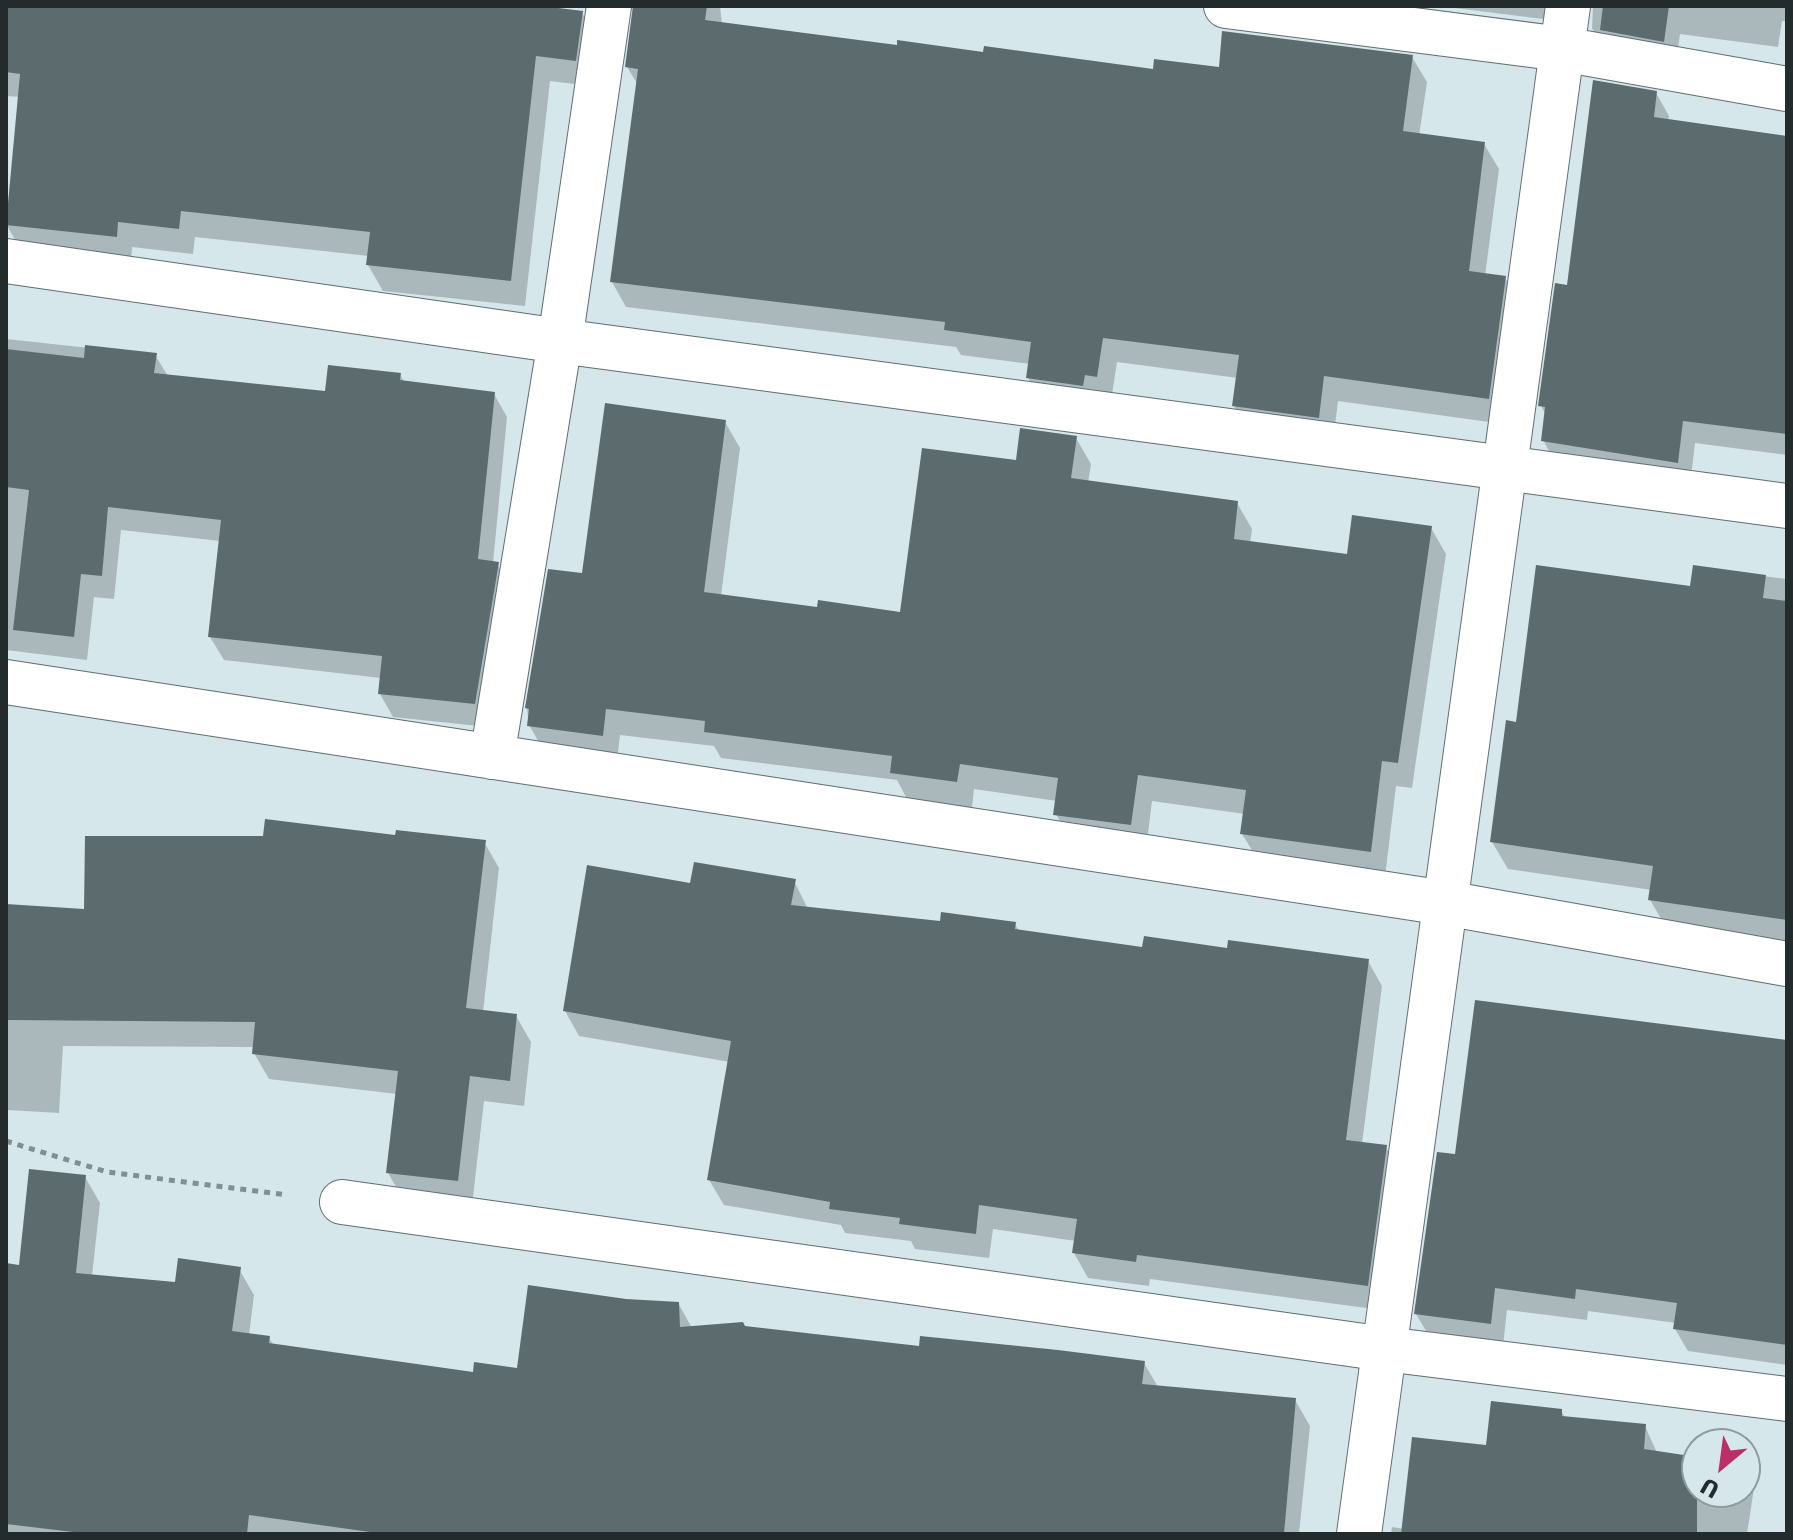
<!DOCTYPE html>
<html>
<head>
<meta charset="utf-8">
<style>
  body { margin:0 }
  #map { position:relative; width:1793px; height:1540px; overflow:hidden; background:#d5e7ea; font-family:"DejaVu Sans",sans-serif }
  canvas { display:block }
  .frame { position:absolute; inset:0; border:8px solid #242b2c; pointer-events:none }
  .north { position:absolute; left:1681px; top:1428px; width:80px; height:80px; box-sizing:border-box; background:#d5e7ea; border:2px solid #8e9c9e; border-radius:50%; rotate:209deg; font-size:22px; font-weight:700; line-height:32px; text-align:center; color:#242b2c }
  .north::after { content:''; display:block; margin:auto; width:28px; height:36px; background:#ba2f68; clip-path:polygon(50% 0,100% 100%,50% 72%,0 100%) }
</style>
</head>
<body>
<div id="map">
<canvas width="1793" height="1540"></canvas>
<div class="frame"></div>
<div class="north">U</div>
</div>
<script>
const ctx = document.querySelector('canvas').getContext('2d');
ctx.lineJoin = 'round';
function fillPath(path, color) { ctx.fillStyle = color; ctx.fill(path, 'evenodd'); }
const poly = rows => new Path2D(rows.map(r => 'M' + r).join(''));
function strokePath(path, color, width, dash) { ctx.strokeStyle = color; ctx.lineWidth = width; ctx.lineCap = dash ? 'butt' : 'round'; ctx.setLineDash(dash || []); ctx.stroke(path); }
fillPath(poly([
  [6,6,520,6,582,13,597,39,590,86,550,81,525,306,383,291,368,265,369,256,195,237,193,254,132,247,131,262,21,250,6,224,20,97,6,96],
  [633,6,720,6,722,24,898,48,1155,71,1337,83,1412,57,1427,82,1419,136,1484,144,1499,169,1485,276,1505,278,1519,304,1503,424,1338,401,1333,442,1249,431,1234,406,1238,378,1117,362,1111,401,1043,403,1028,378,1030,364,961,355,956,347,626,307,612,282,638,85,627,67],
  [1353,6,1407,6,1550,24,1551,20,1439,6,1571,6,1553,43],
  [1593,6,1787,6,1787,21,1782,21,1778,47,1680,34,1676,63,1605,51,1592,28],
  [1656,93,1669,116,1668,121,1787,138,1787,455,1695,443,1690,485,1556,463,1543,440,1546,415,1541,406,1569,287],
  [6,339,155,355,168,376,327,393,400,375,405,383,494,394,507,417,493,563,497,564,511,588,488,727,393,717,380,694,381,678,224,660,210,637,220,541,121,530,114,599,94,597,87,660,6,650],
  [725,422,740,448,721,596,818,610,902,614,1018,463,1076,438,1091,464,1088,483,1237,503,1252,529,1250,544,1349,557,1431,528,1446,554,1412,788,1396,786,1385,877,1258,860,1242,834,1245,814,1152,801,1146,850,1071,841,1056,814,1057,801,974,789,972,808,907,799,897,780,721,758,714,746,620,735,617,761,544,751,529,725,527,708,583,575],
  [1694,568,1787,579,1787,944,1666,927,1650,900,1652,890,1508,869,1492,842,1517,724,1692,588],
  [397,837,484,842,499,868,483,1012,516,1016,531,1042,524,1106,484,1101,472,1206,403,1199,388,1173,397,1094,269,1079,254,1053,255,1047,63,1046,59,1113,7,1110,6,906,86,912],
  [794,881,808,909,941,923,1015,924,1019,931,1144,950,1229,950,1368,961,1382,986,1362,1144,1386,1147,1400,1172,1381,1310,1150,1279,1149,1286,1088,1278,1074,1253,1076,1241,993,1229,989,1258,915,1249,911,1241,845,1233,841,1225,724,1205,709,1180,730,1062,579,1036,565,1011,691,885],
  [1787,1043,1787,1365,1688,1351,1675,1329,1676,1323,1588,1311,1587,1320,1507,1310,1503,1346,1429,1336,1416,1314,1457,1156],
  [85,1177,100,1203,92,1276,176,1284,239,1269,254,1295,249,1335,269,1338,274,1346,474,1374,519,1370,625,1301,678,1303,692,1328,744,1327,921,1348,1144,1363,1158,1387,1295,1400,1310,1426,1299,1534,6,1534,6,1265,21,1267],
  [1561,1411,1566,1419,1645,1426,1657,1453,1697,1459,1697,1492,1745,1492,1745,1471,1754,1488,1747,1534,1391,1534,1392,1527,1404,1529,1488,1448]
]), '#0003');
fillPath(poly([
  [6,6,542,6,583,11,576,61,536,56,511,281,366,265,370,232,181,211,179,229,118,222,117,237,6,225,20,74,6,72],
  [633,6,707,6,705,20,897,45,897,40,983,52,984,46,1153,69,1154,59,1219,67,1222,31,1413,55,1403,131,1485,142,1469,271,1506,276,1489,399,1324,376,1319,418,1232,406,1239,355,1103,338,1097,377,1085,375,1083,386,1026,378,1031,342,944,330,945,322,610,282,638,69,625,67],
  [1603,6,1669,6,1664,42,1600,30],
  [1593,80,1657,91,1654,117,1787,136,1787,434,1683,421,1678,463,1541,441,1545,407,1538,406,1555,283,1567,285],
  [85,345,157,353,154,373,325,391,328,365,401,373,400,380,495,392,478,559,499,562,475,704,378,694,382,656,208,637,221,520,108,507,102,576,81,574,74,637,13,630,29,490,6,487,6,349,84,358],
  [605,403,726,420,704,592,817,607,818,600,900,612,922,448,1016,460,1020,428,1077,436,1071,478,1238,501,1234,539,1347,554,1352,515,1432,526,1398,763,1382,761,1371,852,1240,834,1246,790,1138,775,1131,825,1053,815,1058,778,960,764,957,782,890,773,892,756,704,732,705,721,606,709,603,736,527,726,529,709,525,708,548,569,582,573],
  [1536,565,1690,586,1693,565,1766,575,1763,598,1787,601,1787,920,1648,900,1653,866,1490,842,1506,720,1516,722],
  [265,819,395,835,396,830,486,840,466,1008,517,1014,510,1081,470,1076,458,1181,386,1173,398,1071,252,1054,255,1022,6,1020,6,904,84,909,85,836,263,836],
  [694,862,796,879,791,905,940,921,941,912,1016,922,1015,929,1142,947,1144,936,1227,948,1228,940,1369,959,1346,1140,1387,1145,1368,1286,1137,1255,1136,1262,1072,1253,1077,1219,979,1205,976,1234,899,1224,900,1218,829,1209,830,1202,707,1180,731,1041,563,1011,587,865,690,883],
  [1475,1000,1787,1040,1787,1345,1673,1329,1677,1303,1576,1289,1575,1299,1495,1288,1491,1324,1414,1314,1437,1152,1455,1154],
  [29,1169,86,1175,76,1273,175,1282,178,1258,241,1267,232,1331,270,1336,269,1343,473,1372,474,1362,517,1368,528,1285,626,1299,679,1302,680,1327,743,1322,745,1326,919,1346,920,1336,1058,1350,1145,1361,1142,1384,1296,1398,1284,1534,384,1534,249,1515,247,1534,90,1534,6,1524,6,1263,19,1265],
  [1491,1401,1562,1409,1562,1416,1646,1424,1644,1449,1697,1457,1697,1534,1401,1534,1412,1437,1486,1445]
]), '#5c6c6e');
const minor = poly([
  [1226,6,1562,49,1787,89],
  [6,261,560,341,1787,506],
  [6,682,1445,903,1787,964],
  [492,757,560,341,609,6],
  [342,1202,1385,1349,1787,1399]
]);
const tertiary = poly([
  [1359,1534,1568,6]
]);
strokePath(minor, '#5f6f72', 46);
strokePath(tertiary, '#5f6f72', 46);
strokePath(poly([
  [6,1141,107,1172,287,1195]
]), '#828f91', 5, [6, 6]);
strokePath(minor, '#fff', 44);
strokePath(tertiary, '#fff', 44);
</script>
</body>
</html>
